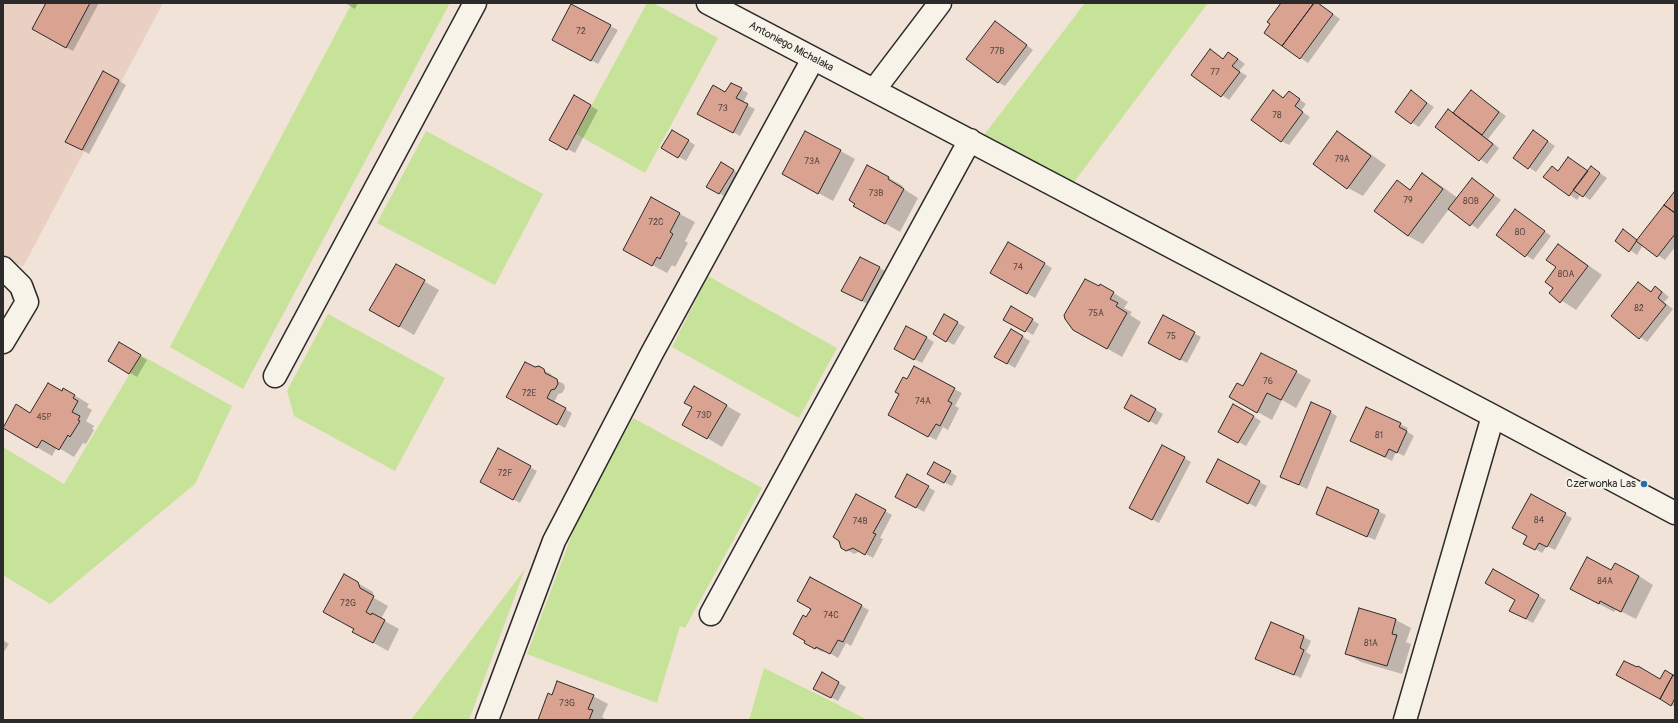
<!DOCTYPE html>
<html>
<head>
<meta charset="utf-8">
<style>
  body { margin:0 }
  #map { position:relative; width:1678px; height:723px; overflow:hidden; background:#f1e3d7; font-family:Pangolin,sans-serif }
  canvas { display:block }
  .frame { position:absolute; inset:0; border:4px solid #2b2b2b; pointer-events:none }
</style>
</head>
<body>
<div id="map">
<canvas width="1678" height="723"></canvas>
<div class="frame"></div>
</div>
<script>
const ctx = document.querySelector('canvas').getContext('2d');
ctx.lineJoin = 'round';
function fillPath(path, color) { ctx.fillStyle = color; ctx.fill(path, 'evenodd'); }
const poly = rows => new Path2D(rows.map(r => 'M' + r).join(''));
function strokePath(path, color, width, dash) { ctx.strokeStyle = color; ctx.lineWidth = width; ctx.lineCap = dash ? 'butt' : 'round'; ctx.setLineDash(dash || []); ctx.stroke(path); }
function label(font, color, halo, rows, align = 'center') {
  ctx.font = font + ' Pangolin,sans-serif'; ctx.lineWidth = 4; ctx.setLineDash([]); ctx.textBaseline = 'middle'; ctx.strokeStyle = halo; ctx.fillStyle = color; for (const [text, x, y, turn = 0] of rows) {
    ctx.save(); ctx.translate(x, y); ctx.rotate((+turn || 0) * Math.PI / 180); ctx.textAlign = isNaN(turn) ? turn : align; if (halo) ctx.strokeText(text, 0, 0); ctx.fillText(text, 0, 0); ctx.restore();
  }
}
fillPath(poly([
  [3,3,163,3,23,267,3,257]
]), '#ead0c2');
fillPath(poly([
  [352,3,450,3,243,389,170,347],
  [647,3,653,3,718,38,645,173,576,134],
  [1085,3,1208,3,1074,182,984,135],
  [426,131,543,194,495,285,377,223],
  [708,276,837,348,799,418,672,347],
  [328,314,445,378,395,471,294,416,287,391],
  [141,355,232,406,195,484,50,604,3,575,3,447,64,484],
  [633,418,762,488,685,628,680,626,657,703,527,654,579,516],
  [525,569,469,720,411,720],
  [764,668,833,702,867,720,749,720]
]), '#c7e399');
fillPath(poly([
  [47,3,99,3,73,51,33,29],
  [345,3,358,3,355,9],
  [1282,3,1318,3,1340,19,1308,63,1265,33],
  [996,22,1033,50,1005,86,998,82],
  [610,26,618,30,598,64,553,40],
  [1217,55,1224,60,1236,57,1245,64,1239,71,1247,76,1229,100,1192,74],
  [104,72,126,85,89,154,66,141],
  [741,89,748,93,743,103,755,109,740,136,699,113,726,93],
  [1273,91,1284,98,1289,92,1306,104,1301,111,1310,117,1289,145,1281,141],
  [1471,91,1506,116,1488,139,1499,148,1487,164,1436,126,1449,110,1454,113],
  [1411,92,1434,107,1419,127,1396,112],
  [574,97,598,110,575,153,558,144],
  [672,131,695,145,686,161,663,147],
  [806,132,855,159,833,201,798,182],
  [1338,132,1352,141,1386,165,1363,196,1348,188],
  [1534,132,1555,146,1536,172,1515,158],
  [1569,158,1588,171,1591,167,1607,178,1590,200,1581,194,1577,200,1545,177,1558,171],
  [722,163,741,175,727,198,708,186],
  [1423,174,1437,183,1458,198,1473,180,1501,200,1478,229,1449,209,1423,244,1408,236,1375,211,1397,181,1411,190],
  [889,178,903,186,902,188,918,198,900,232,869,214],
  [1675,193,1675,247,1665,260,1643,245,1637,255,1616,240,1624,231,1638,241],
  [651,199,695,222,685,241,688,243,682,254,675,267,672,265,667,273,639,258],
  [1522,215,1551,236,1533,260,1497,235],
  [1008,243,1052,268,1035,298,992,273],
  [1558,245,1573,254,1602,275,1576,310,1550,293,1554,288],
  [861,258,887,272,869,305,850,294],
  [396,265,439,290,414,335,371,310],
  [1638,283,1652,292,1655,287,1663,292,1669,297,1664,302,1673,309,1647,342,1612,316],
  [1101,285,1128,302,1124,308,1132,312,1130,315,1141,322,1122,357,1073,329],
  [1012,308,1039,324,1033,335,1005,319],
  [944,315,965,327,954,345,934,334],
  [1163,316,1201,337,1187,363,1156,347],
  [1011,330,1030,341,1015,368,996,357],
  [927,338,934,342,922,363,902,353],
  [120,344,147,360,137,377,109,360],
  [535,368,543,370,551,374,552,378,564,384,565,388,562,393,558,394,554,403,572,413,565,428,514,401],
  [1296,372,1311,380,1296,408,1282,400,1272,420,1231,397,1244,387],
  [908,380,954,389,962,393,955,406,959,408,948,430,943,427,936,440,896,419,901,394],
  [694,387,741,414,722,447,684,424,694,407],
  [64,389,89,404,87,407,92,410,86,421,94,426,92,429,94,430,86,444,83,443,74,457,57,447,52,456,4,428,31,414,62,392],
  [1132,396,1163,414,1157,425,1125,407],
  [1234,406,1261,421,1246,446,1219,431],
  [1330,412,1337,416,1307,489,1281,477],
  [1400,424,1408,428,1406,431,1414,436,1404,456,1396,452,1392,461,1359,445],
  [498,450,537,471,520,503,481,481],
  [1184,458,1191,462,1159,523,1137,511],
  [1219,461,1267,486,1256,507,1215,486],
  [950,472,957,476,952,486,936,478],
  [908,476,935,491,924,512,897,496],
  [1328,488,1386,515,1375,540,1317,514],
  [1531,496,1572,518,1555,550,1547,546,1542,553,1525,543,1528,536],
  [885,511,892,515,880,538,883,539,873,558,861,551,854,554,842,547],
  [1493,571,1546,600,1533,623,1518,615,1516,600],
  [1612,571,1639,576,1653,585,1636,619,1616,609,1614,612,1586,597],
  [344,575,373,592,374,598,388,606,381,619,399,629,388,651,354,632,355,629],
  [810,578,869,610,851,646,846,643,838,658,824,650,823,652,812,647,806,618,812,608],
  [1396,620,1411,628,1406,642,1411,644,1402,674,1361,662,1346,653],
  [1304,637,1311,641,1306,652,1311,655,1301,678,1264,662],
  [3,640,9,644,3,653],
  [822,674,846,687,838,701,815,688],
  [1617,675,1660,680,1675,677,1675,707],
  [552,696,593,696,608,704,602,717,607,720,540,720]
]), '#0003');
const building = poly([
  [46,3,90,3,66,48,32,29,46,3],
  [1281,3,1314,3,1282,46,1264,33,1270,24,1267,22,1281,3],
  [1314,3,1318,3,1333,14,1300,59,1282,46,1314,3],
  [571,4,611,25,591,61,552,40,571,4],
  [995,21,1027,45,998,83,966,59,995,21],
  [1210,49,1223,59,1228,52,1238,59,1232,66,1240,72,1221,97,1191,75,1210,49],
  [103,71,119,80,82,150,65,142,103,71],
  [731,83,742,88,736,98,748,104,733,133,697,114,713,85,725,92,731,83],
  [1273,90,1283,98,1289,91,1300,99,1295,106,1303,112,1281,142,1251,120,1273,90],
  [1411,90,1427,103,1411,124,1395,112,1411,90],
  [1471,90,1499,112,1482,135,1453,113,1471,90],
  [574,95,591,105,567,150,549,140,574,95],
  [1448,109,1493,144,1479,161,1435,127,1448,109],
  [672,130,689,140,678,158,661,148,672,130],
  [1533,130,1548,141,1528,169,1513,158,1533,130],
  [805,131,841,150,818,194,782,174,805,131],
  [1337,131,1371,156,1347,189,1313,164,1337,131],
  [1568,157,1588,171,1569,196,1543,177,1552,166,1558,171,1568,157],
  [721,162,734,170,719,194,706,187,721,162],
  [867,165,889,177,888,179,904,189,885,224,853,206,855,204,849,200,867,165],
  [1591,166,1600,173,1583,197,1573,190,1591,166],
  [1422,173,1443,189,1408,236,1374,211,1397,180,1410,190,1422,173],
  [1472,178,1494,195,1470,226,1448,209,1472,178],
  [1674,192,1675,192,1675,213,1664,205,1674,192],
  [651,197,680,213,670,232,673,234,667,245,660,259,657,257,652,266,623,250,651,197],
  [1664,205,1675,213,1675,234,1657,257,1636,241,1664,205],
  [1515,209,1545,231,1525,257,1496,235,1515,209],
  [1623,229,1637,240,1629,252,1615,241,1623,229],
  [1008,242,1045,263,1027,294,990,273,1008,242],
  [1558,244,1588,266,1560,303,1549,293,1553,288,1545,282,1556,267,1546,260,1558,244],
  [860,257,880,267,862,301,841,291,860,257],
  [396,264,425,280,399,327,369,310,396,264],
  [1085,279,1099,286,1100,284,1114,292,1110,299,1118,303,1116,306,1127,313,1107,349,1073,330,1065,319,1064,315,1085,279],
  [1638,282,1651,292,1655,286,1662,292,1658,298,1666,305,1639,339,1611,316,1638,282],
  [1011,306,1033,319,1025,332,1003,320,1011,306],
  [944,314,958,322,946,342,933,334,944,314],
  [1163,315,1195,332,1180,360,1148,343,1163,315],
  [906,326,927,337,914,360,894,349,906,326],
  [1011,329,1023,336,1007,364,994,357,1011,329],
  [119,342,141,355,129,374,108,361,119,342],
  [1261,353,1297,371,1281,400,1267,393,1257,413,1229,397,1237,383,1243,386,1261,353],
  [525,362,535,367,539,366,544,369,545,373,557,379,558,384,555,389,551,390,547,398,566,408,557,425,506,397,525,362],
  [914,366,955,388,948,401,952,403,940,426,936,424,928,437,888,415,899,394,895,392,903,377,907,379,914,366],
  [48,383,62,391,63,388,75,395,73,398,78,401,72,412,80,416,78,420,80,421,70,437,68,435,59,450,42,440,37,448,3,428,16,404,30,413,48,383],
  [694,386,727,405,707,439,682,425,692,407,684,403,694,386],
  [1131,395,1156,409,1149,422,1124,408,1131,395],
  [1311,402,1331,411,1299,485,1280,477,1311,402],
  [1233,404,1254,416,1238,443,1218,432,1233,404],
  [1366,407,1401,423,1399,427,1407,431,1397,453,1389,449,1385,457,1350,441,1366,407],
  [1162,445,1185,457,1152,520,1129,508,1162,445],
  [498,448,531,466,513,500,480,482,498,448],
  [1218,459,1260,481,1248,504,1206,482,1218,459],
  [934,462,951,471,944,483,927,474,934,462],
  [907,474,929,486,916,508,895,497,907,474],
  [1327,487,1379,510,1367,537,1316,514,1327,487],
  [856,494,886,510,873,533,876,534,865,555,853,548,846,551,841,548,839,541,833,537,856,494],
  [1531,494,1566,513,1547,547,1539,543,1535,550,1523,544,1527,536,1512,528,1531,494],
  [1587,557,1611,570,1615,563,1639,576,1621,612,1600,601,1599,604,1570,589,1587,557],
  [1493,569,1539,595,1526,619,1509,611,1515,600,1485,583,1493,569],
  [344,574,358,582,360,588,374,596,366,612,371,615,372,613,385,620,373,643,352,632,354,629,323,612,344,574],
  [810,577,862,605,843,642,838,640,830,654,816,647,815,649,804,643,805,641,793,634,803,615,806,617,811,609,797,601,810,577],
  [1359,608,1396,619,1392,634,1397,635,1387,666,1345,654,1359,608],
  [1271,622,1304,636,1300,648,1304,650,1294,675,1255,659,1271,622],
  [1624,661,1637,667,1638,666,1660,679,1665,670,1673,675,1660,699,1616,675,1624,661],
  [822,672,839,682,831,698,813,689,822,672],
  [1673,675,1675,676,1675,698,1671,706,1660,699,1673,675],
  [557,681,594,695,588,709,593,710,589,720,538,720,548,693,552,695,557,681]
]);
fillPath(building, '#daa391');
strokePath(building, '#2b2b2b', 1);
const minor = poly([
  [708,3,1493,416,1675,513],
  [874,90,940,3],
  [3,268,21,286,27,302,3,342],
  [275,376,475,3],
  [711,614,970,140],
  [487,720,554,541,652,353,813,59],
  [1405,720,1493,416]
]);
strokePath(minor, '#2b2b2b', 25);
strokePath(minor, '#f7f3e8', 22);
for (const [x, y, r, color] of [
  [1644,484,4,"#1f6fb2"]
]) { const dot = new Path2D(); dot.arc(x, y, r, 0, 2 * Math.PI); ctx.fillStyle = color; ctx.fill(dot); strokePath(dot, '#f7f3e8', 1.5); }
label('9px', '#574944', null, [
  ["72",581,32],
  ["77B",997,52],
  ["77",1215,73],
  ["73",723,109],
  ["78",1277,116],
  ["79A",1342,160],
  ["73A",812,162],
  ["73B",876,194],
  ["79",1408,201],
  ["80B",1471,202],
  ["72C",656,223],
  ["80",1520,233],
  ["74",1018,268],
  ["80A",1566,275],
  ["82",1639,309],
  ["75A",1096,314],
  ["75",1171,337],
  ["76",1268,382],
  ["72E",529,394],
  ["74A",923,402],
  ["73D",704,416],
  ["45P",44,418],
  ["81",1379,436],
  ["72F",505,474],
  ["84",1539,521],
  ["74B",860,522],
  ["84A",1605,582],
  ["72G",348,604],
  ["74C",831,616],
  ["81A",1371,644],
  ["73G",567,704]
]);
label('11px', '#2b2b2b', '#f7f3e8', [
  ["Antoniego Michalaka",791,47,28]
]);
label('11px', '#2b2b2b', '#f7f3e8', [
  ["Czerwonka Las",1636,484]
], 'right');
</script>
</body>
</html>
